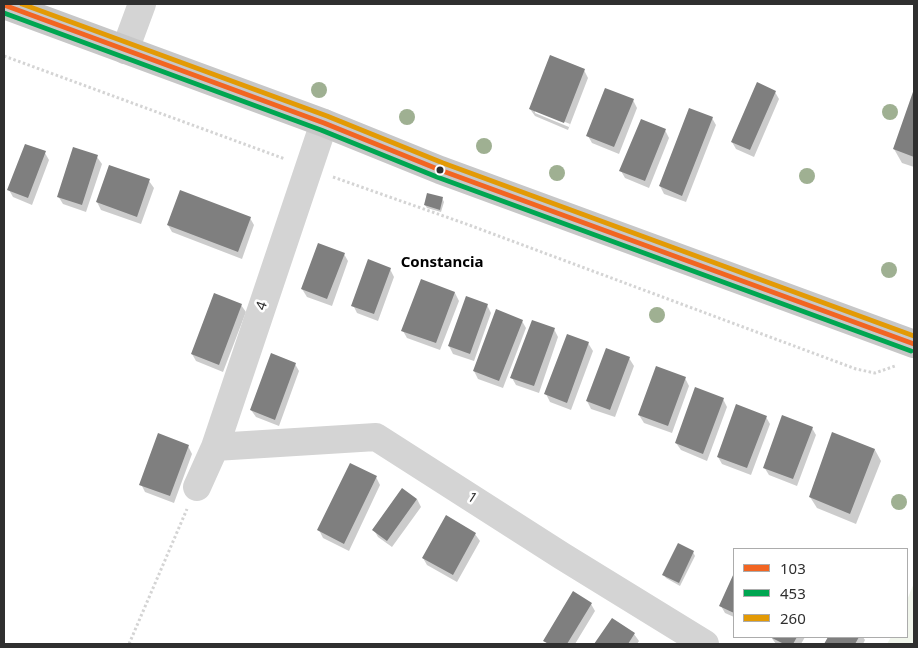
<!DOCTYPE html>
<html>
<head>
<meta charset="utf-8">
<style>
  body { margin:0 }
  #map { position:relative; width:918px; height:648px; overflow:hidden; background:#fff; font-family:"Noto Sans",sans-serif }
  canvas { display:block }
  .frame { position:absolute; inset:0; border:5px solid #2f2f2f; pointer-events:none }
  .legend { position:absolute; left:733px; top:548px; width:175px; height:90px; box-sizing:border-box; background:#fff; border:1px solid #acacac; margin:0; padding:6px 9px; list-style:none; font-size:15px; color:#2f2f2f }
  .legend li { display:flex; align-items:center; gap:10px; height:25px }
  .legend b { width:25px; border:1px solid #acacac }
</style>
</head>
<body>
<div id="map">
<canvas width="918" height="648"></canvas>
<div class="frame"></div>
<ul class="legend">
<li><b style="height:6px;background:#f26522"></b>103</li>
<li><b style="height:6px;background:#00a651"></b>453</li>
<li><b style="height:6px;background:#e39a05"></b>260</li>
</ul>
</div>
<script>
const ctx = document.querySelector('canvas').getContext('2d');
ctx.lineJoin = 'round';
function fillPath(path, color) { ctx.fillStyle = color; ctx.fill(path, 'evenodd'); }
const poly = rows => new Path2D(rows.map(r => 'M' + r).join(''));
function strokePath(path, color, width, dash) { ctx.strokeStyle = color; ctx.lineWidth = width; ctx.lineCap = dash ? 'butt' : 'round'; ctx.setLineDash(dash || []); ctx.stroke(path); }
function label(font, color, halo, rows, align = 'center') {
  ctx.font = font + ' "Noto Sans",sans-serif'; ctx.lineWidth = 5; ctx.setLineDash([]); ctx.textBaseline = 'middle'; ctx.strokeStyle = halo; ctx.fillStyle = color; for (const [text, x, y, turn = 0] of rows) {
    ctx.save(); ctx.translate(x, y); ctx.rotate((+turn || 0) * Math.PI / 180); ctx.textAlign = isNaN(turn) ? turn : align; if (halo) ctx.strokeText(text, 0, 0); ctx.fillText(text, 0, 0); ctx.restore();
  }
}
fillPath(poly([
  [914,583,914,644,887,644,891,637,907,637,907,600]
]), '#f1f6ec');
fillPath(poly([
  [584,70,588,78,568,130,535,116,530,109],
  [535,110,570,124,569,127,535,113],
  [775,92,779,99,754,157,736,149,732,142],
  [914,92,914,167,902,163,894,149],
  [633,100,637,108,619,154,592,143,588,136],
  [712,118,716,125,686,202,664,194,660,186],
  [665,130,669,138,649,188,625,178,621,171],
  [45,153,49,160,32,205,13,197,9,190],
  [97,157,102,164,86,212,63,204,58,196],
  [149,181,154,188,141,224,101,210,97,202],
  [442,198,444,202,441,212,427,208,425,205],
  [250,218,254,225,242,259,172,232,168,225],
  [344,254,348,261,332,306,307,297,302,289],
  [390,269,394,277,378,321,357,313,353,305],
  [421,281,455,293,459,301,440,350,407,338,403,331],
  [241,305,246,312,223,372,196,361,192,354],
  [487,305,491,313,474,361,453,354,449,346],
  [522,321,526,328,503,388,478,379,474,371],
  [554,329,558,337,539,393,516,385,512,378],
  [588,343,593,351,571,410,550,402,546,394],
  [629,358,634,366,615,417,591,409,587,401],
  [295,364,299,371,279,426,256,417,251,410],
  [685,378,689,386,672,433,644,423,639,415],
  [723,399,727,407,707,461,681,450,676,443],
  [766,417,770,424,751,475,722,464,718,457],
  [812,428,816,435,797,486,769,475,764,467],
  [833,434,875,450,881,461,856,524,817,508,810,497],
  [188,446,192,454,174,503,145,492,141,484],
  [376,477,380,485,349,551,323,538,319,530],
  [417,499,421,507,392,547,378,537,374,530],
  [475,534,480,541,457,582,427,565,423,558],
  [693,552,695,556,680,586,666,578,664,575],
  [734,576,734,617,725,613,721,606],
  [591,604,595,611,575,644,547,644,545,641],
  [612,620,634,634,639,641,637,644,596,644],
  [771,637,805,637,801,644,776,644],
  [830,637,863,637,865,640,863,644,825,644]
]), '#0003');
fillPath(poly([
  [550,55,585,69,564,123,529,109],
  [757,82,776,91,750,150,731,142],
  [605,88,634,99,614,147,586,136],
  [914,89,914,157,893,149],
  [689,108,713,117,682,196,659,186],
  [641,119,666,129,645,181,619,171],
  [25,144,46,151,28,198,7,190],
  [73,147,98,155,82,205,57,197],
  [109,165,150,179,137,217,96,202],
  [180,190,251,217,238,252,167,225],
  [427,193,443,197,440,210,424,205],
  [318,243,345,253,327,299,301,289],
  [368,259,391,268,374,314,351,306],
  [421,279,455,292,436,343,401,331],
  [214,293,242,304,219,365,191,354],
  [466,296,488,304,470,354,448,346],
  [496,309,523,320,499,381,473,371],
  [532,320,555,328,534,386,510,378],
  [567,334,589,342,567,403,544,394],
  [606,348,630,357,610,410,586,401],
  [271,353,296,363,275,420,250,410],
  [656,366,686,377,668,426,638,415],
  [695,387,724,398,703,454,675,443],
  [736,404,767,416,747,468,717,457],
  [782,415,813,427,793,479,763,468],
  [832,432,875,449,850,514,809,497],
  [158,433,189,445,170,496,139,485],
  [350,463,377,476,344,544,317,530],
  [402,488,417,499,387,541,372,530],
  [446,515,476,533,453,575,422,558],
  [678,543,694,551,679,583,662,575],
  [734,573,734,613,719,606],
  [573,591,592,603,567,644,549,644,543,641],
  [612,618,635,633,628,644,594,644],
  [770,637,797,637,793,644,784,644],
  [828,637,859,637,855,644,824,644]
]), '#7f7f7f');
strokePath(poly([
  [4,56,285,159],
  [333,177,469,225,856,369,875,373,895,366],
  [129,644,187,509]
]), '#d4d4d4', 3, [2.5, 2.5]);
strokePath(poly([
  [125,50,142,4],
  [215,447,376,437,562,556,705,644],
  [197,487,215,447,324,123]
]), '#d4d4d4', 28);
strokePath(poly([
  [4,5,324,123,440,170,914,344]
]), '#c7c7c7', 28);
strokePath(poly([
  [4,5,324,123,440,170,914,344]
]), '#f26522', 5);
strokePath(poly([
  [4,13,321,130,437,177,911,351]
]), '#00a651', 5);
strokePath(poly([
  [22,4,327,116,443,163,914,336]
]), '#e39a05', 5);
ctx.fillStyle = '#9fb092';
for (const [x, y] of [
  [319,90],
  [890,112],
  [407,117],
  [484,146],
  [557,173],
  [807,176],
  [889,270],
  [657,315],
  [899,502]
]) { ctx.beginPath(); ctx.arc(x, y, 8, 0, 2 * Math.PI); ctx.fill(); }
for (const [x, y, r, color] of [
  [440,170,4.5,"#2f2f2f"]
]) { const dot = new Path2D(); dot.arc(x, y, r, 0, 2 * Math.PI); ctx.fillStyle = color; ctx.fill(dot); strokePath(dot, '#fff', 2); }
label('14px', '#2f2f2f', '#fff', [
  ["4",262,306,-71],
  ["1",472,498,33]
]);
label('bold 15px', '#000', '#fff', [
  ["Constancia",442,263]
]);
</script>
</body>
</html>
